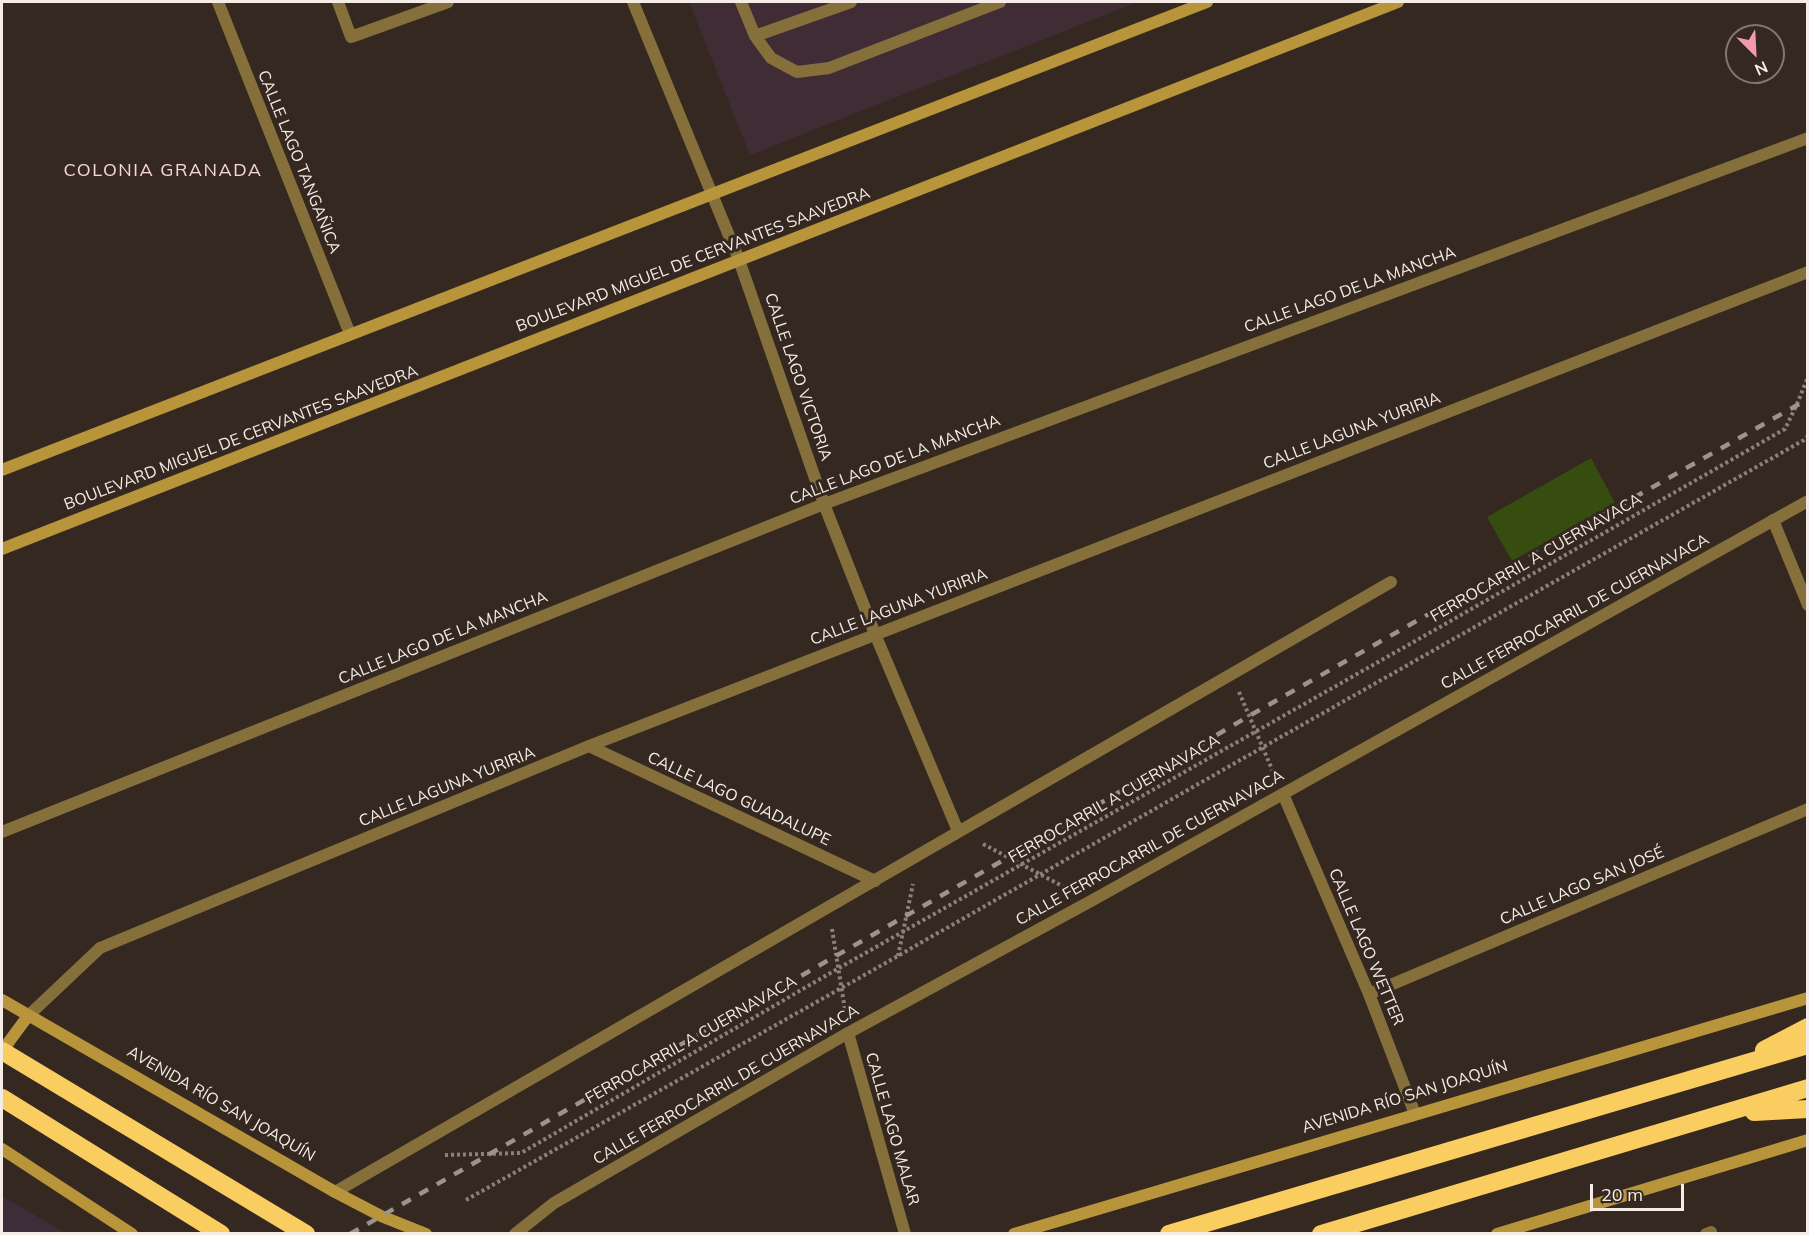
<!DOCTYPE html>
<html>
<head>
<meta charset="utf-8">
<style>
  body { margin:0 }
  #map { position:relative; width:1809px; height:1235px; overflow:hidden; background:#352820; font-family:Mulish,sans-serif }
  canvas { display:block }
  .frame { position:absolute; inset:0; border:3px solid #f5ece7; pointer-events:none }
  .north { position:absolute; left:1725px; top:24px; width:60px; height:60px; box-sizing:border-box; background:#352820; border:2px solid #827670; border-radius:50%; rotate:156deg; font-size:16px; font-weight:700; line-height:24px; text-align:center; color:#f5ece7 }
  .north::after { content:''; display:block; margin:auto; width:21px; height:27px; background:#f19ab1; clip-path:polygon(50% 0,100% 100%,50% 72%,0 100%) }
  .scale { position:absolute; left:1590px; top:1184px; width:94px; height:27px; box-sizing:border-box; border:3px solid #f5ece7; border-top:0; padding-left:8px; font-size:18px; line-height:21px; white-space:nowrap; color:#f5ece7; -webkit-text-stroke:4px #352820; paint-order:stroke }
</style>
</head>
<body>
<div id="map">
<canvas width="1809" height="1235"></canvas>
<div class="frame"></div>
<div class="north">N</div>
<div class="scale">20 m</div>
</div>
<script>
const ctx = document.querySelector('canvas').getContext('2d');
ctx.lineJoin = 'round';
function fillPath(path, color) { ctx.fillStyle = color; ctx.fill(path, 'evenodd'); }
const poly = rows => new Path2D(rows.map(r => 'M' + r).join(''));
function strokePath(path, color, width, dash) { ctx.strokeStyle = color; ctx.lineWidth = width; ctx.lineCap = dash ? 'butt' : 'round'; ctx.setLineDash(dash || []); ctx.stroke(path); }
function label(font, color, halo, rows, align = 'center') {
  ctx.font = font + ' Mulish,sans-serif'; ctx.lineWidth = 6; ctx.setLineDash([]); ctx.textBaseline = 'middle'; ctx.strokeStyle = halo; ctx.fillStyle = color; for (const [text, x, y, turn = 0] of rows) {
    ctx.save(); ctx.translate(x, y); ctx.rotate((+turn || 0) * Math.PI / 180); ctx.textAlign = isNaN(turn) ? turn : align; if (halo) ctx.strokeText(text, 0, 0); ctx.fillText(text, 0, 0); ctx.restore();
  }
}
fillPath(poly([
  [2,1196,65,1233,2,1233]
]), '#3d2d38');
fillPath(poly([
  [689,2,1138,2,750,155]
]), '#3f2c35');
fillPath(poly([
  [1591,458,1615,503,1512,561,1487,517]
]), '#374c0f');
strokePath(poly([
  [1239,692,1274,774],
  [983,844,1066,888],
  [832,929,845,1010],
  [898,956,913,884],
  [445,1155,521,1153,839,968,1454,619,1785,429,1797,404,1808,377],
  [466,1200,875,969,1228,767,1804,440,1808,436]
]), '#8c817a', 4, [3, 3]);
strokePath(poly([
  [338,2,351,37,448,2],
  [741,2,755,36,771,58,797,72,829,68,1000,2],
  [755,36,851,2],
  [1706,1234,1711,1232]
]), '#856f3a', 12);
strokePath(poly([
  [589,746,875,881]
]), '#856f3a', 12);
strokePath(poly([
  [218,2,350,334],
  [633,2,739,260,824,504,875,634,958,831],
  [1773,520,1808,605],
  [1283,794,1369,994,1415,1114],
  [2,832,824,504,1808,138],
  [1369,994,1808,809],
  [28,1016,100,948,589,746,1808,272],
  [848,1033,905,1234],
  [335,1192,1391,582]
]), '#856f3a', 12);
strokePath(poly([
  [515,1234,554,1203,848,1033,1091,901,1808,501]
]), '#856f3a', 12);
strokePath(poly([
  [2,470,1207,2],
  [2,549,1398,2],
  [2,1000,335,1192,381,1216,426,1234],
  [2,1051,28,1016],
  [2,1149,132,1234],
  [1014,1234,1808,998],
  [1497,1234,1808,1140]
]), '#b8943a', 12);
strokePath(poly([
  [1764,1050,1808,1027],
  [2,1098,221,1234],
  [1754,1112,1808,1109],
  [1169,1234,1808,1045],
  [1321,1234,1808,1088]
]), '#facd61', 18);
strokePath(poly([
  [350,1234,1007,858,1249,716,1808,399]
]), '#9d928c', 4.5, [10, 10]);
strokePath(poly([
  [2,1051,306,1234]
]), '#facd61', 18);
label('16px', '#f5ece7', '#352820', [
  ["CALLE LAGO TANGAÑICA",299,162,68],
  ["BOULEVARD MIGUEL DE CERVANTES SAAVEDRA",693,260,-21],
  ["CALLE LAGO DE LA MANCHA",1350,290,-20],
  ["CALLE LAGO VICTORIA",798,377,71],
  ["CALLE LAGUNA YURIRIA",1352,431,-21],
  ["BOULEVARD MIGUEL DE CERVANTES SAAVEDRA",241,438,-21],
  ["CALLE LAGO DE LA MANCHA",895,460,-21],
  ["FERROCARRIL A CUERNAVACA",1536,558,-30],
  ["CALLE LAGUNA YURIRIA",899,607,-21],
  ["CALLE FERROCARRIL DE CUERNAVACA",1575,612,-29],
  ["CALLE LAGO DE LA MANCHA",443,638,-22],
  ["CALLE LAGUNA YURIRIA",447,787,-22],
  ["CALLE LAGO GUADALUPE",739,799,25],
  ["FERROCARRIL A CUERNAVACA",1114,799,-30],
  ["CALLE FERROCARRIL DE CUERNAVACA",1150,848,-29],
  ["CALLE LAGO SAN JOSÉ",1582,886,-23],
  ["CALLE LAGO WETTER",1366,947,67],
  ["FERROCARRIL A CUERNAVACA",691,1040,-30],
  ["CALLE FERROCARRIL DE CUERNAVACA",726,1085,-30],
  ["AVENIDA RÍO SAN JOAQUÍN",1405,1097,-17],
  ["AVENIDA RÍO SAN JOAQUÍN",221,1104,30],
  ["CALLE LAGO MALAR",892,1129,74]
]);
ctx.letterSpacing = '1.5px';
label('18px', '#f9d6de', '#352820', [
  ["COLONIA GRANADA",163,171]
]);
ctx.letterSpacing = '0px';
</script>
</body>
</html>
